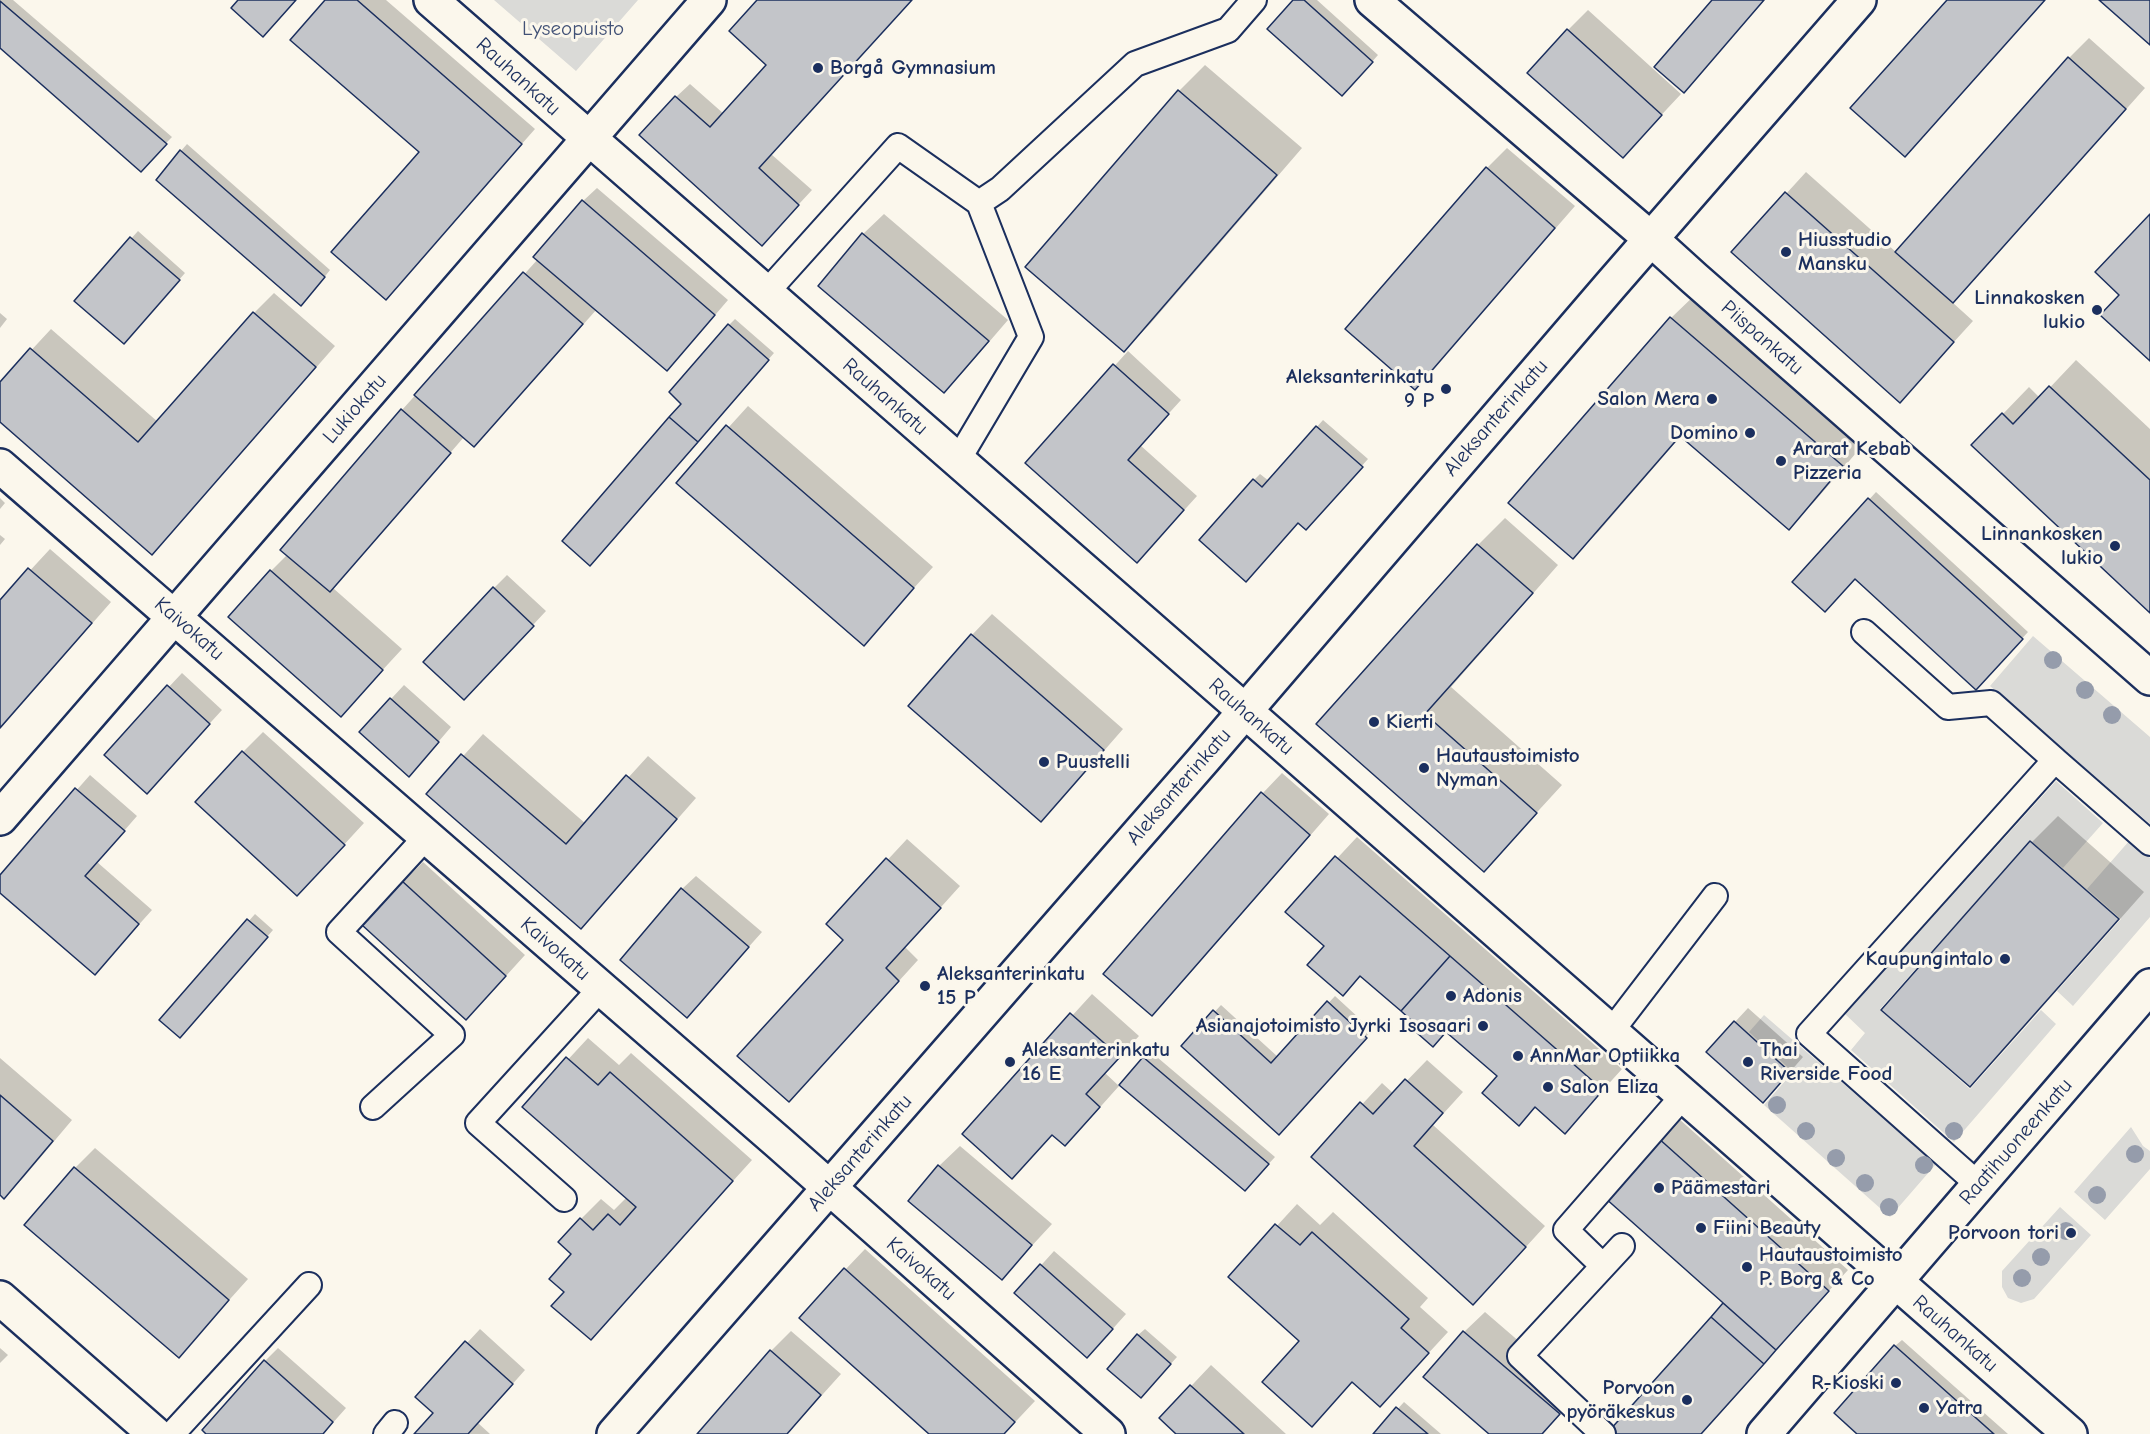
<!DOCTYPE html>
<html>
<head>
<meta charset="utf-8">
<style>
  body { margin:0 }
  canvas { display:block; background:#fbf7ec }
</style>
</head>
<body>
<canvas width="2150" height="1434"></canvas>
<script>
const ctx = document.querySelector('canvas').getContext('2d');
ctx.lineJoin = 'round';
function fillPath(path, color) { ctx.fillStyle = color; ctx.fill(path, 'evenodd'); }
const poly = rows => new Path2D(rows.map(r => 'M' + r).join(''));
function strokePath(path, color, width, dash) { ctx.strokeStyle = color; ctx.lineWidth = width; ctx.lineCap = dash ? 'butt' : 'round'; ctx.setLineDash(dash || []); ctx.stroke(path); }
function label(font, color, halo, rows, align = 'center') {
  ctx.font = font + ' "Comic Neue",sans-serif'; ctx.lineWidth = 6; ctx.setLineDash([]); ctx.textBaseline = 'middle'; ctx.strokeStyle = halo; ctx.fillStyle = color; for (const [text, x, y, turn = 0] of rows) {
    ctx.save(); ctx.translate(x, y); ctx.rotate((+turn || 0) * Math.PI / 180); ctx.textAlign = isNaN(turn) ? turn : align; if (halo) ctx.strokeText(text, 0, 0); ctx.fillText(text, 0, 0); ctx.restore();
  }
}
fillPath(poly([
  [494,0,638,0,576,71],
  [2033,636,2150,737,2150,824,1990,686],
  [2056,781,2103,823,2063,868,2030,841,1880,1009,1970,1089,2041,1010,2056,1024,1954,1142,1851,1050,1865,1033,1845,1014],
  [2130,840,2150,858,2150,917,2073,1006,2057,991,2121,919,2087,889],
  [1764,1015,1936,1164,1890,1217,1764,1105,1793,1072,1749,1032],
  [2131,1127,2143,1146,2150,1151,2150,1169,2105,1220,2074,1192],
  [2060,1207,2091,1235,2034,1299,2021,1303,2008,1298,2002,1287,2002,1271]
]), '#dadad7');
fillPath(poly([
  [0,0,13,0,172,137,141,169,0,46],
  [327,0,386,0,535,129,386,298,421,152],
  [759,0,911,0,771,154,812,190,775,230,676,97,690,84,724,114,769,65],
  [1295,0,1317,0,1378,55,1349,88],
  [1714,0,1765,0,1684,91],
  [1588,10,1681,94,1623,156,1568,30],
  [2089,38,2145,88,1973,281,1952,302,1973,321,1900,401,1733,252,1806,172,1896,252,2069,58],
  [1205,65,1302,148,1150,324,1124,350,1027,267,1179,91],
  [187,144,330,270,308,298,181,151],
  [1507,148,1575,206,1435,367,1415,388,1487,168],
  [597,188,728,300,680,356,597,309,494,425,474,445,464,437,333,588,402,649,341,715,271,571,288,554,402,410,538,259,583,201],
  [884,214,1008,320,964,371,944,391,863,234],
  [138,231,185,273,131,335,76,300],
  [1698,292,1868,439,1815,501,1789,527,1682,435,1599,531,1573,557,1510,503,1671,318],
  [274,293,335,346,172,532,152,553,0,420,0,384,51,329,158,422,254,313],
  [0,313,7,319,0,328],
  [735,319,774,353,590,564,729,325],
  [1128,351,1181,400,1140,445,1197,496,1150,548,1027,463],
  [2076,360,2150,429,2150,611,1973,445,2029,387,2040,398],
  [748,406,933,567,863,644,678,483],
  [1323,420,1368,459,1306,528,1254,480,1260,474,1269,481],
  [1876,492,2028,632,1983,681,1855,577,1794,582],
  [0,498,5,503,0,509],
  [1505,518,1558,565,1451,687,1562,785,1484,870,1319,724,1478,545],
  [0,535,5,539,0,545],
  [50,549,111,602,0,729,0,603],
  [507,575,546,611,478,684,494,588],
  [992,614,1123,729,1061,800,1041,820,972,635],
  [182,673,222,710,160,778,106,754],
  [404,685,451,727,422,761,391,699],
  [263,732,364,823,317,874,243,752],
  [483,734,586,824,648,756,696,798,601,906,581,927,429,794],
  [1282,773,1329,814,1172,994,1152,1014,1262,794],
  [90,775,137,816,97,862,152,910,108,959,0,891,0,877],
  [2058,816,2144,892,1996,1059,1970,1085,1884,1010,2032,842],
  [1357,837,1622,1069,1565,1132,1536,1106,1518,1124,1499,1076,1447,1031,1433,1045,1414,1021,1362,975,1343,994,1326,946,1287,912],
  [907,839,960,886,905,947,918,960,809,1080,845,939,828,924],
  [423,862,525,955,486,998,403,882],
  [696,876,762,932,687,1016,682,889],
  [255,914,273,930,186,1030,161,1020],
  [1092,994,1139,1036,1105,1073,1119,1086,1085,1124,1065,1144,1053,1134,964,1134],
  [1335,996,1372,1030,1285,1127,1183,1046,1221,1005,1278,1057],
  [1748,1008,1803,1057,1776,1088,1735,1022],
  [588,1038,619,1065,631,1053,752,1160,591,1338,566,1292,581,1219,601,1199,614,1210,627,1197,525,1106],
  [1151,1052,1275,1157,1252,1182,1121,1085],
  [0,1058,72,1120,24,1177,4,1197,0,1193],
  [1427,1060,1463,1092,1433,1125,1545,1226,1493,1283,1313,1157,1382,1083,1394,1094],
  [1678,1118,1848,1270,1782,1342,1783,1343,1702,1434,1615,1434,1725,1303,1606,1197],
  [960,1146,1052,1224,1002,1278,939,1166],
  [95,1148,248,1279,179,1356,75,1168],
  [1297,1204,1320,1225,1333,1212,1428,1298,1420,1307,1448,1332,1400,1384,1353,1381,1312,1425,1301,1341,1230,1277],
  [865,1249,1035,1401,1004,1434,932,1434,845,1270],
  [1054,1251,1126,1314,1100,1343,1016,1293],
  [1485,1312,1579,1393,1543,1434,1491,1434,1464,1332],
  [480,1329,525,1370,478,1423,490,1434,416,1434,435,1413,417,1397],
  [1145,1329,1177,1357,1147,1390,1138,1335],
  [791,1331,841,1374,787,1434,699,1434,771,1351],
  [1902,1340,2008,1434,1859,1434,1895,1346],
  [0,1348,8,1355,0,1363],
  [278,1348,346,1408,323,1434,209,1434,265,1361],
  [1211,1365,1286,1434,1178,1434,1161,1418],
  [1404,1402,1441,1434,1375,1434]
]), '#0003');
const building = poly([
  [238,0,296,0,263,37,231,8,238,0],
  [325,0,357,0,522,144,386,300,331,252,419,152,290,40,325,0],
  [757,0,912,0,759,168,799,205,762,246,639,135,675,96,710,127,766,65,729,31,757,0],
  [1293,0,1304,0,1373,62,1342,96,1267,29,1293,0],
  [1712,0,1764,0,1684,93,1654,67,1712,0],
  [1947,0,2045,0,1905,157,1850,108,1947,0],
  [2099,0,2150,0,2150,45,2099,0],
  [0,1,167,144,141,172,0,48,0,1],
  [1567,29,1662,115,1623,158,1527,73,1567,29],
  [2068,57,2126,109,1953,303,1895,252,2068,57],
  [1178,90,1277,175,1124,352,1025,267,1178,90],
  [180,150,325,277,301,306,156,180,180,150],
  [1486,167,1555,228,1415,390,1345,329,1486,167],
  [1785,192,1954,342,1900,403,1731,252,1785,192],
  [582,200,715,315,667,371,533,257,582,200],
  [2150,214,2150,361,2100,315,2119,295,2095,272,2150,214],
  [862,233,989,341,944,393,818,286,862,233],
  [130,237,180,280,124,344,74,301,130,237],
  [523,272,583,324,474,447,414,395,523,272],
  [253,312,316,367,152,555,0,422,0,382,30,348,138,442,253,312],
  [1670,317,1843,466,1789,530,1680,436,1573,559,1508,503,1670,317],
  [728,324,769,360,698,442,669,417,681,404,669,392,728,324],
  [1113,364,1169,414,1128,460,1184,510,1137,563,1025,463,1113,364],
  [2049,386,2150,480,2150,613,1971,445,2002,413,2013,424,2049,386],
  [401,409,451,453,330,592,280,550,401,409],
  [669,417,698,442,590,566,562,541,669,417],
  [726,425,914,588,864,646,676,483,726,425],
  [1316,426,1363,467,1306,530,1298,523,1246,582,1199,540,1253,479,1262,487,1316,426],
  [1868,498,2023,639,1976,690,1855,579,1825,612,1792,582,1868,498],
  [1477,544,1533,593,1425,714,1537,813,1484,872,1316,724,1477,544],
  [28,568,92,623,0,728,0,600,28,568],
  [270,570,383,670,341,717,228,617,270,570],
  [493,587,534,626,464,700,423,662,493,587],
  [971,634,1104,750,1041,822,908,706,971,634],
  [167,685,210,724,147,794,104,755,167,685],
  [390,698,439,742,409,777,359,732,390,698],
  [242,751,345,845,297,896,195,802,242,751],
  [461,754,566,844,626,775,677,819,581,929,426,794,461,754],
  [75,788,125,831,85,876,139,924,95,975,0,893,0,875,75,788],
  [1261,792,1310,835,1152,1016,1103,974,1261,792],
  [2030,841,2119,919,1970,1087,1881,1010,2030,841],
  [1335,856,1450,956,1401,1011,1360,976,1343,996,1307,965,1324,946,1285,912,1335,856],
  [886,858,941,908,886,968,899,981,789,1102,737,1056,843,940,826,924,886,858],
  [402,881,506,976,466,1020,362,925,402,881],
  [681,888,749,947,687,1018,620,960,681,888],
  [247,919,268,937,180,1038,159,1020,247,919],
  [1450,956,1603,1090,1565,1134,1535,1107,1519,1126,1482,1093,1497,1076,1446,1032,1433,1047,1408,1025,1412,1021,1401,1011,1450,956],
  [1327,1001,1367,1038,1279,1135,1181,1046,1213,1010,1271,1063,1327,1001],
  [1070,1013,1120,1057,1086,1094,1100,1107,1065,1146,1052,1135,1012,1179,962,1134,1070,1013],
  [1734,1021,1790,1072,1763,1103,1706,1052,1734,1021],
  [566,1057,598,1085,610,1072,733,1181,591,1340,551,1306,564,1292,549,1279,571,1254,558,1242,580,1218,593,1230,608,1214,620,1225,636,1207,522,1107,566,1057],
  [1143,1057,1269,1164,1245,1191,1119,1085,1143,1057],
  [1405,1079,1443,1113,1414,1146,1526,1247,1473,1305,1311,1157,1360,1102,1373,1114,1405,1079],
  [0,1095,53,1141,4,1199,0,1195,0,1095],
  [1657,1137,1829,1291,1776,1350,1604,1197,1657,1137],
  [938,1165,1032,1245,1002,1280,908,1201,938,1165],
  [74,1167,229,1300,179,1358,24,1225,74,1167],
  [1275,1224,1300,1245,1312,1232,1409,1319,1401,1328,1429,1353,1380,1407,1352,1382,1312,1427,1262,1382,1299,1341,1228,1277,1275,1224],
  [1040,1264,1113,1329,1087,1358,1014,1293,1040,1264],
  [844,1268,1015,1422,1004,1434,929,1434,799,1318,844,1268],
  [1723,1303,1776,1350,1764,1364,1711,1317,1723,1303],
  [1711,1317,1764,1364,1701,1434,1613,1434,1609,1431,1711,1317],
  [1463,1331,1560,1414,1542,1434,1489,1434,1423,1377,1463,1331],
  [1137,1334,1171,1364,1141,1398,1107,1369,1137,1334],
  [465,1341,513,1384,468,1434,414,1434,433,1413,415,1397,465,1341],
  [1894,1345,1994,1434,1857,1434,1834,1413,1894,1345],
  [770,1350,821,1395,787,1434,697,1434,770,1350],
  [264,1360,333,1422,323,1434,206,1434,202,1430,264,1360],
  [1190,1385,1244,1434,1176,1434,1159,1418,1190,1385],
  [1396,1407,1428,1434,1373,1434,1396,1407]
]);
fillPath(building, '#c3c5c9');
strokePath(building, '#1b2f5e', 1.5);
const service = poly([
  [979,203,1000,189,1135,64,1228,30,1254,0],
  [765,294,898,146,979,203,1031,337,958,460],
  [1864,632,1948,707,1991,703,2055,760],
  [1610,1033,1715,896],
  [373,1107,452,1035,339,932,426,837],
  [1979,1185,1809,1034,2055,760,2150,843],
  [564,1199,478,1123,600,989],
  [1603,1266,1566,1230,1683,1096],
  [172,1434,309,1285],
  [386,1434,395,1423],
  [1603,1434,1520,1356,1622,1246]
]);
const minor = poly([
  [0,466,778,1142,1108,1434],
  [0,818,709,0],
  [0,1298,155,1434],
  [1764,1434,2150,986]
]);
const tertiary = poly([
  [431,0,1245,711],
  [1372,0,1651,239]
]);
const secondary = poly([
  [1651,239,1694,278,2150,678],
  [1245,711,2070,1434],
  [614,1434,1203,760,1610,286,1859,0]
]);
strokePath(service, '#1b2f5e', 28);
strokePath(minor, '#1b2f5e', 38);
strokePath(tertiary, '#1b2f5e', 38);
strokePath(secondary, '#1b2f5e', 38);
strokePath(service, '#fbf7ec', 24);
strokePath(minor, '#fbf7ec', 33);
strokePath(tertiary, '#fbf7ec', 33);
strokePath(secondary, '#fbf7ec', 33);
ctx.fillStyle = '#959cab';
for (const [x, y] of [
  [2053,660],
  [2085,690],
  [2112,715],
  [1777,1105],
  [1806,1131],
  [1954,1131],
  [2135,1154],
  [1836,1158],
  [1924,1165],
  [1865,1183],
  [2097,1195],
  [1889,1207],
  [2066,1231],
  [2041,1257],
  [2022,1278]
]) { ctx.beginPath(); ctx.arc(x, y, 9, 0, 2 * Math.PI); ctx.fill(); }
for (const [x, y, r, color] of [
  [818,68,6,"#1b2f5e"],
  [1786,252,6,"#1b2f5e"],
  [2097,310,6,"#1b2f5e"],
  [1446,389,6,"#1b2f5e"],
  [1712,399,6,"#1b2f5e"],
  [1750,433,6,"#1b2f5e"],
  [1781,461,6,"#1b2f5e"],
  [2115,546,6,"#1b2f5e"],
  [1374,722,6,"#1b2f5e"],
  [1044,762,6,"#1b2f5e"],
  [1424,768,6,"#1b2f5e"],
  [2005,959,6,"#1b2f5e"],
  [925,986,6,"#1b2f5e"],
  [1451,996,6,"#1b2f5e"],
  [1483,1026,6,"#1b2f5e"],
  [1518,1056,6,"#1b2f5e"],
  [1010,1062,6,"#1b2f5e"],
  [1748,1062,6,"#1b2f5e"],
  [1548,1087,6,"#1b2f5e"],
  [1659,1188,6,"#1b2f5e"],
  [1701,1228,6,"#1b2f5e"],
  [2071,1233,6,"#1b2f5e"],
  [1747,1267,6,"#1b2f5e"],
  [1896,1383,6,"#1b2f5e"],
  [1687,1400,6,"#1b2f5e"],
  [1924,1408,6,"#1b2f5e"]
]) { const dot = new Path2D(); dot.arc(x, y, r, 0, 2 * Math.PI); ctx.fillStyle = color; ctx.fill(dot); strokePath(dot, '#fbf7ec', 2); }
label('21px', '#415176', '#fbf7ec', [
  ["Lyseopuisto",573,29]
]);
label('bold 21px', '#1b2f5e', '#fbf7ec', [
  ["Borgå Gymnasium",830,68],
  ["Hiusstudio",1798,240],
  ["Mansku",1798,264],
  ["Linnakosken",2085,298,"right"],
  ["lukio",2085,322,"right"],
  ["Aleksanterinkatu",1434,377,"right"],
  ["9 P",1434,401,"right"],
  ["Salon Mera",1700,399,"right"],
  ["Domino",1738,433,"right"],
  ["Ararat Kebab",1793,449],
  ["Pizzeria",1793,473],
  ["Linnankosken",2103,534,"right"],
  ["lukio",2103,558,"right"],
  ["Kierti",1386,722],
  ["Hautaustoimisto",1436,756],
  ["Nyman",1436,780],
  ["Puustelli",1056,762],
  ["Kaupungintalo",1993,959,"right"],
  ["Aleksanterinkatu",937,974],
  ["15 P",937,998],
  ["Adonis",1463,996],
  ["Asianajotoimisto Jyrki Isosaari",1471,1026,"right"],
  ["Aleksanterinkatu",1022,1050],
  ["16 E",1022,1074],
  ["Thai",1760,1050],
  ["Riverside Food",1760,1074],
  ["AnnMar Optiikka",1530,1056],
  ["Salon Eliza",1560,1087],
  ["Päämestari",1671,1188],
  ["Fiini Beauty",1713,1228],
  ["Porvoon tori",2059,1233,"right"],
  ["Hautaustoimisto",1759,1255],
  ["P. Borg & Co",1759,1279],
  ["R-Kioski",1884,1383,"right"],
  ["Porvoon",1675,1388,"right"],
  ["pyöräkeskus",1675,1412,"right"],
  ["Yatra",1936,1408]
], 'left');
label('21px', '#1b2f5e', '#fbf7ec', [
  ["Rauhankatu",518,77,42],
  ["Piispankatu",1762,338,41],
  ["Rauhankatu",885,397,41],
  ["Lukiokatu",355,409,-49],
  ["Aleksanterinkatu",1496,418,-49],
  ["Kaivokatu",189,629,41],
  ["Rauhankatu",1251,717,41],
  ["Aleksanterinkatu",1179,787,-49],
  ["Kaivokatu",555,949,41],
  ["Raatihuoneenkatu",2016,1142,-49],
  ["Aleksanterinkatu",860,1153,-49],
  ["Kaivokatu",921,1269,41],
  ["Rauhankatu",1955,1334,41]
]);
</script>
</body>
</html>
